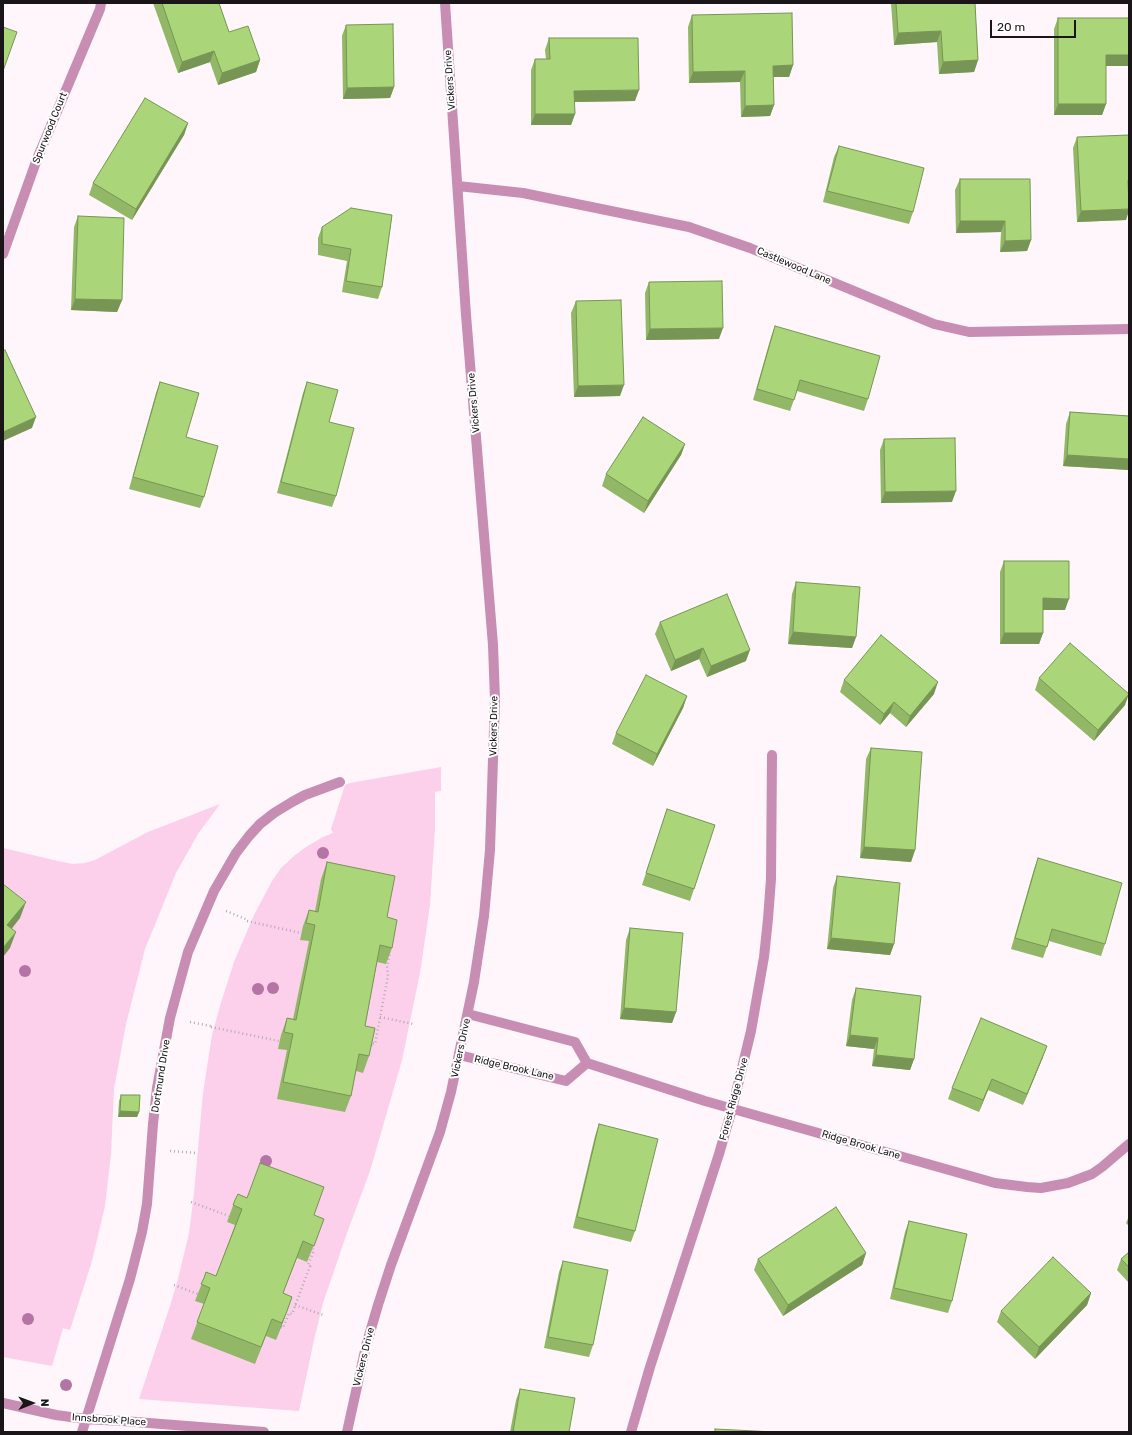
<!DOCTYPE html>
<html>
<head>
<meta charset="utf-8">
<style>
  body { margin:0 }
  #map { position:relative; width:1132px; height:1435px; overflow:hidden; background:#fef6fa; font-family:Rubik,sans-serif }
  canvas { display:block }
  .frame { position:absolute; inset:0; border:4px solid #1a1518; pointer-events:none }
  .north { position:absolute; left:12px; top:1383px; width:40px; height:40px; -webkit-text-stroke:3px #fff; paint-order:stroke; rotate:89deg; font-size:11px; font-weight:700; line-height:16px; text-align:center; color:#1a1518 }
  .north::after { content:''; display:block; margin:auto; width:14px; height:18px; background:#1a1518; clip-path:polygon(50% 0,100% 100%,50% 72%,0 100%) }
  .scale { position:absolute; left:990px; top:20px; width:86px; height:18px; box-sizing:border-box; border:2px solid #1a1518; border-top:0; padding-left:5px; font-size:12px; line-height:14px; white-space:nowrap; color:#1a1518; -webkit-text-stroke:3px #fff; paint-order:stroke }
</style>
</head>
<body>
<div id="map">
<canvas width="1132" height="1435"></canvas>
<div class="frame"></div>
<div class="north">N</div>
<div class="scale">20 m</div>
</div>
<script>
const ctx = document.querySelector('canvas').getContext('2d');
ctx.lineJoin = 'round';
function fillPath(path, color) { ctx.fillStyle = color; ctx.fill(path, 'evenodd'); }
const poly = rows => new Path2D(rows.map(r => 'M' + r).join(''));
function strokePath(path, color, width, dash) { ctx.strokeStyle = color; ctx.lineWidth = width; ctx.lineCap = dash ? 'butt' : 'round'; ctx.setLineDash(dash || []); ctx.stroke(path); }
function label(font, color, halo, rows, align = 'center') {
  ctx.font = font + ' Rubik,sans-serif'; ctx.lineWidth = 4; ctx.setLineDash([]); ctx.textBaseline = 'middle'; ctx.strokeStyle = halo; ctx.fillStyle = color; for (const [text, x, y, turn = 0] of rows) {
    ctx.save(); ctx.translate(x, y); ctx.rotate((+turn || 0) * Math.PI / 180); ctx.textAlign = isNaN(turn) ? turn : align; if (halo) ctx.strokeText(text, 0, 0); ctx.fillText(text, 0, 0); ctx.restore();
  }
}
fillPath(poly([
  [441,767,441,791,435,792,435,828,430,905,420,973,402,1060,370,1171,347,1233,323,1303,314,1340,299,1411,139,1399,170,1306,178,1279,189,1233,194,1193,203,1093,212,1035,220,1006,234,962,254,915,272,881,281,868,294,856,306,847,323,837,333,833,331,829,345,785,350,783],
  [220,804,198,834,176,873,145,949,126,1024,114,1089,111,1154,105,1206,92,1261,70,1330,63,1328,52,1366,3,1357,3,848,58,861,73,864,85,863,95,860,148,832]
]), '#fcd0eb');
strokePath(poly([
  [226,911,248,920],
  [247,921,301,933],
  [380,1017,413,1024],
  [190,1022,211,1026],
  [211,1027,279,1041],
  [371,1046,372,1043,375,1044,388,976,387,966,390,952],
  [170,1151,196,1153],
  [191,1202,229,1216],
  [174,1285,198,1294],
  [295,1305,323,1315],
  [281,1327,283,1328,289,1313,292,1314,310,1266,308,1265,314,1250,313,1249]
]), '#b3acaf', 2.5, [1, 3]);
strokePath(poly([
  [458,186,523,193,689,227,750,248,934,324,969,332,1129,329],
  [3,254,37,159,100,9,101,3],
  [468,1014,575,1042,587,1063,705,1101,995,1183,1027,1187,1041,1188,1068,1183,1092,1174,1102,1167,1129,1144],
  [459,1055,566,1081,587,1063],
  [3,1403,56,1415,85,1419,123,1421,264,1432],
  [82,1432,130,1279,142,1232,147,1204,153,1124,157,1088,170,1018,188,952,214,891,236,853,249,836,260,824,274,813,292,802,305,795,340,782],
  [347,1432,366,1346,378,1305,391,1265,440,1132,451,1092,474,982,484,916,490,850,495,699,493,645,466,315,445,3],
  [631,1432,650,1367,719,1154,732,1109,751,1031,764,957,768,919,771,879,772,755]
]), '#c88db2', 10);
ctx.fillStyle = '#b475a4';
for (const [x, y] of [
  [323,853],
  [25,971],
  [273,988],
  [258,989],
  [266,1161],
  [28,1319],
  [66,1385]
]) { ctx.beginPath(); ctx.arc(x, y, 6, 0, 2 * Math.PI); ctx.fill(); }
fillPath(poly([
  [153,3,219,3,229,32,260,60,256,72,218,85,210,62,178,73],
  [891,3,975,3,978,60,974,72,939,74,937,42,894,45],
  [692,15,793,65,789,77,773,77,774,105,770,116,741,117,740,82,689,83,688,27],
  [1058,18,1129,18,1129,66,1106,66,1106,104,1102,115,1054,115,1054,29],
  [346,25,394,87,390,98,343,99,342,36],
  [549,38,635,101,574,102,575,114,571,125,531,125,531,70,535,59,546,59,545,50],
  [188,123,184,135,132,220,89,195,93,183],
  [1077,137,1126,220,1077,222,1073,148],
  [839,146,913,212,909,224,823,202,834,157],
  [960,179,1031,240,1027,251,1000,252,1001,232,956,233,955,190],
  [392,215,382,287,378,299,342,292,347,261,318,255,318,238,322,227],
  [78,216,122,300,117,312,71,310,74,227],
  [649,282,719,339,646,340,645,293],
  [576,301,620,396,574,397,571,313],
  [775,326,868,399,864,411,797,391,790,411,753,400,771,337],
  [160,382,186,437,204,497,200,508,129,489,156,393],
  [307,382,329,422,336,496,332,507,277,493,303,393],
  [1070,412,1129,416,1129,470,1063,466,1066,424],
  [884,439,952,502,881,503,880,450],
  [685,444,681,455,644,513,602,486,606,474],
  [1004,561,1065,610,1043,610,1043,633,1039,644,1000,644,1000,572],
  [796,582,856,637,852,648,788,644,792,594],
  [660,622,746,661,707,677,699,659,671,671,655,634],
  [1039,678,1125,705,1094,741,1035,690],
  [844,680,934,694,906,727,890,713,880,725,840,692],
  [687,696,683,708,653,766,612,744,616,733],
  [871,748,915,850,911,862,860,858,866,759],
  [667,809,694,889,690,901,642,885],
  [1038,858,1105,944,1101,956,1049,941,1043,958,1011,949,1034,869],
  [327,862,387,917,392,948,386,964,377,962,365,1026,369,1056,363,1073,356,1071,351,1096,345,1112,277,1099,287,1050,278,1049,281,1035,287,1018,293,1019,309,941,300,940,303,926,309,910,315,911,321,879],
  [837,876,894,944,890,955,827,949,833,888],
  [630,928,676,1012,672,1023,620,1019,626,940],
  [856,988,914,1059,910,1070,872,1066,874,1049,846,1046,852,1000],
  [1043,1057,1023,1105,988,1090,979,1112,948,1099,952,1088],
  [121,1095,139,1112,137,1117,118,1117,119,1101],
  [599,1124,635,1231,631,1242,573,1228,595,1136],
  [247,1198,314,1215,318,1235,307,1262,297,1258,283,1293,292,1297,281,1327,276,1340,266,1336,255,1364,191,1339,204,1304,195,1301,204,1278,216,1276,235,1225,227,1222,235,1200],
  [1129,1216,1129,1226,1126,1223],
  [909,1221,952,1301,948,1313,890,1299,905,1232],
  [1129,1252,1129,1283,1117,1270,1121,1259],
  [866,1253,862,1265,783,1316,754,1270,758,1259],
  [563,1261,593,1345,589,1357,544,1348,559,1272],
  [1091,1293,1087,1305,1035,1359,997,1322,1001,1311],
  [520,1389,569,1432,510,1432,516,1400]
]), '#92b767');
fillPath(poly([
  [941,31,937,42,894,45,898,33],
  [214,51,210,62,178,73,182,62],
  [1106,55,1129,55,1129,66,1102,66],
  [260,60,256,72,218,85,222,73],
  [978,60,974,72,939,74,943,62],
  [793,65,789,77,769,77,773,66],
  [745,71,740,82,689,83,693,72],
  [394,87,390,98,343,99,347,88],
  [639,90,635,101,570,102,574,91],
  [1058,104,1106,104,1102,115,1054,115],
  [774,105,770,116,741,117,745,106],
  [535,114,575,114,571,125,531,125],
  [188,123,184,135,132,220,136,209],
  [1129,209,1129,211,1126,220,1077,222,1081,211],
  [960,221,1005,221,1001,232,956,233],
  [1031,240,1027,251,1000,252,1005,241],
  [75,299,122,300,117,312,71,310],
  [723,328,719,339,646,340,650,329],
  [624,385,620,396,574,397,578,386],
  [36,417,32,428,3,441,3,432],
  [685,444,681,455,644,513,648,501],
  [1067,455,1129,459,1129,470,1063,466],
  [956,491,952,502,881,503,885,492],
  [1043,598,1069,599,1065,610,1039,610],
  [793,632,856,637,852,648,788,644],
  [1004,633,1043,633,1039,644,1000,644],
  [703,648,699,659,671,671,675,660],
  [750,650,746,661,707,677,711,666],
  [938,682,934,694,906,727,910,716],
  [1129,694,1125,705,1094,741,1098,730],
  [687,696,683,708,653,766,657,754],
  [894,702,890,713,880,725,884,714],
  [864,847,915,850,911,862,860,858],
  [26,902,20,918,3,940,7,925],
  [16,932,10,948,3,957,3,948],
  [831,938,894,944,890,955,827,949],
  [624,1008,676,1012,672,1023,620,1019],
  [850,1035,878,1038,874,1049,846,1046],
  [1047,1046,1043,1057,1023,1105,1027,1094],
  [876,1055,914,1059,910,1070,872,1066],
  [992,1079,988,1090,979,1112,983,1100],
  [120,1111,139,1112,137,1117,118,1117],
  [866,1253,862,1265,783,1316,788,1305],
  [1091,1293,1087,1305,1035,1359,1039,1347],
  [286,1314,276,1340,282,1323]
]), '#779554');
const building = poly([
  [162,3,219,3,229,32,248,26,260,60,222,73,214,51,182,62,162,3],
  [896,3,975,3,978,60,943,62,941,31,898,33,896,3],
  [792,13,793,65,773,66,774,105,745,106,745,71,693,72,692,15,792,13],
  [1058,18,1129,18,1129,55,1106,55,1106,104,1058,104,1058,18],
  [393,24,394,87,347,88,346,25,393,24],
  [3,27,17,32,3,71,3,27],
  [549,38,638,38,639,90,574,91,575,114,535,114,535,59,550,59,549,38],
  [145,98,188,123,136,209,93,183,145,98],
  [1129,135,1129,180,1128,180,1129,209,1081,211,1077,137,1129,135],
  [839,146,924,168,913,212,827,191,839,146],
  [960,179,1030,179,1031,240,1005,241,1005,221,960,221,960,179],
  [351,208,392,215,382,287,346,281,351,249,322,244,322,227,351,208],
  [78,216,124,218,122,300,75,299,78,216],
  [722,281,723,328,650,329,649,282,722,281],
  [621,300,624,385,578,386,576,301,621,300],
  [775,326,880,356,868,399,800,380,794,400,757,389,775,326],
  [5,350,36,417,3,432,3,351,5,350],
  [160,382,199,393,186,437,218,446,204,497,133,477,160,382],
  [307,382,338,390,329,422,354,428,336,496,281,482,307,382],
  [1070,412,1129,416,1129,459,1067,455,1070,412],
  [643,417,685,444,648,501,606,474,643,417],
  [955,438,956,491,885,492,884,439,955,438],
  [1004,561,1069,561,1069,599,1043,598,1043,633,1004,633,1004,561],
  [796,582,860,587,856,637,793,632,796,582],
  [727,594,750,650,711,666,703,648,675,660,660,622,727,594],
  [881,635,938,682,910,716,894,702,884,714,844,680,881,635],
  [1070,643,1129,694,1098,730,1039,678,1070,643],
  [646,675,687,696,657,754,616,733,646,675],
  [871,748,922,752,915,850,864,847,871,748],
  [667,809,715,825,694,889,646,873,667,809],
  [1038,858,1122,883,1105,944,1052,929,1047,947,1015,938,1038,858],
  [327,862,395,876,387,917,397,920,392,948,380,945,365,1026,375,1028,369,1056,359,1054,351,1096,283,1082,293,1034,284,1032,287,1018,296,1020,315,925,306,923,309,910,318,912,327,862],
  [837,876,900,883,894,944,831,938,837,876],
  [3,884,26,902,7,925,16,932,3,948,3,884],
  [630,928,683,933,676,1012,624,1008,630,928],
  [856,988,921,996,914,1059,876,1055,878,1038,850,1035,856,988],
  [981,1018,1047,1046,1027,1094,992,1079,983,1100,952,1088,981,1018],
  [121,1095,140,1095,139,1112,120,1111,121,1095],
  [599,1124,658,1139,635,1231,577,1217,599,1124],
  [260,1163,324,1187,314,1215,324,1219,314,1246,303,1241,283,1293,292,1297,287,1311,282,1323,272,1319,261,1347,197,1322,210,1288,201,1284,204,1278,206,1272,216,1276,242,1209,233,1205,235,1200,238,1194,247,1198,260,1163],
  [836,1207,866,1253,788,1305,758,1259,836,1207],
  [909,1221,967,1234,952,1301,894,1288,909,1221],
  [1129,1252,1129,1267,1121,1259,1129,1252],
  [1053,1257,1091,1293,1039,1347,1001,1311,1053,1257],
  [563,1261,608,1270,593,1345,548,1337,563,1261],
  [520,1389,575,1398,569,1432,513,1432,520,1389],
  [715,1429,774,1432,715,1432,715,1429]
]);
fillPath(building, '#aad578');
strokePath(building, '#779554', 1);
label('10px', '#1a1518', '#fff', [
  ["Vickers Drive",450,80,-94],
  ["Spurwood Court",50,128,-68],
  ["Castlewood Lane",794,266,23],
  ["Vickers Drive",474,403,-95],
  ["Vickers Drive",494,726,-89],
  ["Vickers Drive",461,1048,-78],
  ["Ridge Brook Lane",514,1068,13],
  ["Dortmund Drive",161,1076,-81],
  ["Forest Ridge Drive",734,1099,-75],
  ["Ridge Brook Lane",861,1145,16],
  ["Vickers Drive",364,1357,-76],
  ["Innsbrook Place",109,1420,4]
]);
</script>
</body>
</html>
